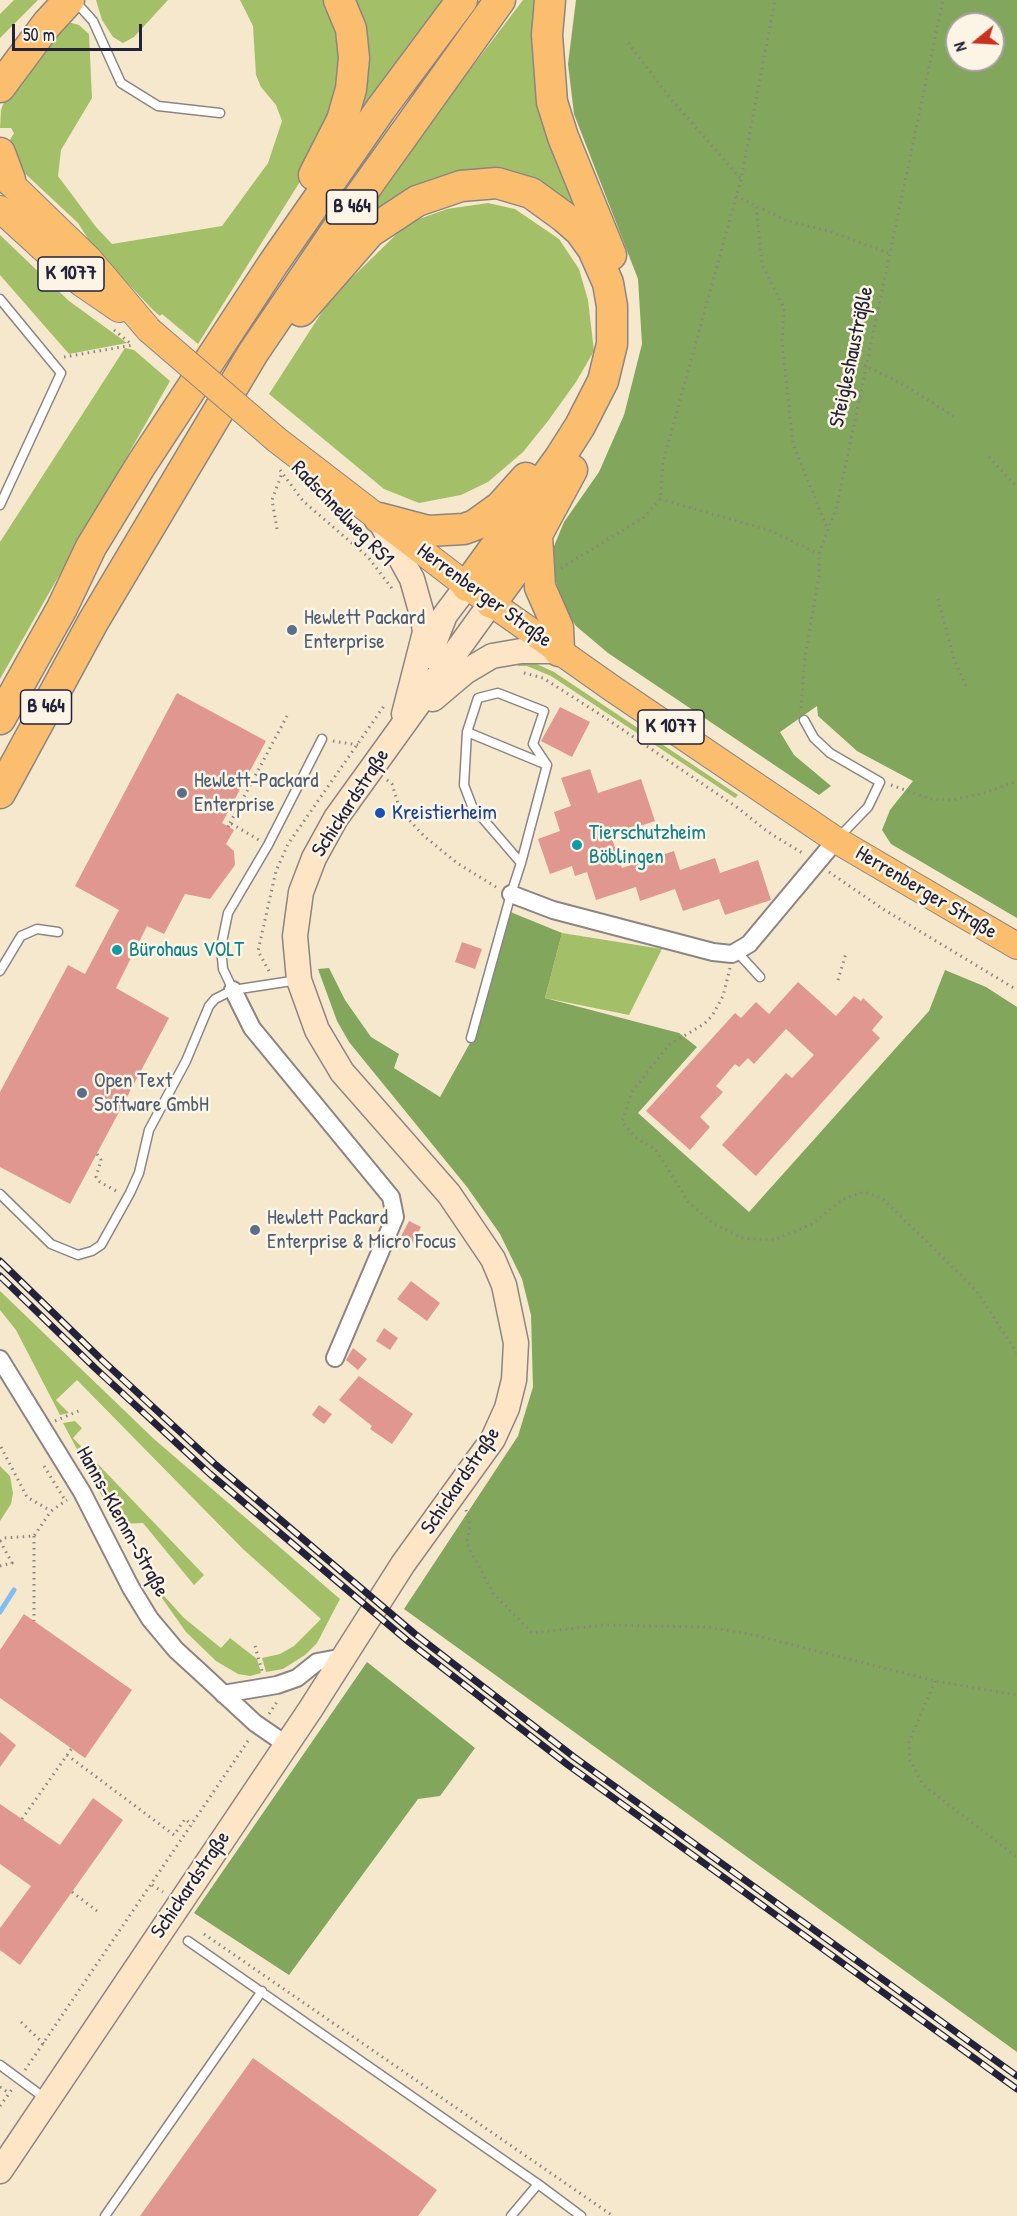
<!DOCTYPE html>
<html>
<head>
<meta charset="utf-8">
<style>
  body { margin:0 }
  #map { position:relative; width:1017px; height:2216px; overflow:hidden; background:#f5e8cd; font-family:"Patrick Hand",sans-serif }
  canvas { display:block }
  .north { position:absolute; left:945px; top:12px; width:60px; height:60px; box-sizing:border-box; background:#fcf5e5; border:2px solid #a5a1a1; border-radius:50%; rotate:252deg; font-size:16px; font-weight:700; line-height:24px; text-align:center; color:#22223b }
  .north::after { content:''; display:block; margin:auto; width:21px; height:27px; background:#c8321e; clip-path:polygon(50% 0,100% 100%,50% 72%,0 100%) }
  .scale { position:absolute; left:12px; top:24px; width:130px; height:27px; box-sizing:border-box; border:3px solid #22223b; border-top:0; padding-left:8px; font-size:18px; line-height:21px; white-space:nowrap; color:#22223b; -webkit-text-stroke:4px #fcf5e5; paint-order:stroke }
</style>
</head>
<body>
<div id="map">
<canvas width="1017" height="2216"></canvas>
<div class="north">N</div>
<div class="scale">50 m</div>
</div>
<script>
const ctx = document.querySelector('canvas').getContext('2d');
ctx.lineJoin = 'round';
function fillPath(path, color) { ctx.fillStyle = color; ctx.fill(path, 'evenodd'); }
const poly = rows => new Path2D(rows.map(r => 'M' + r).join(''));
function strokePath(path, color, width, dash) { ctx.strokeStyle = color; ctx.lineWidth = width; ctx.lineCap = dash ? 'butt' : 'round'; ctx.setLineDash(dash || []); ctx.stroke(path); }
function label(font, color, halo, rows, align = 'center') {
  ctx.font = font + ' "Patrick Hand",sans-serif'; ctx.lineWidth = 5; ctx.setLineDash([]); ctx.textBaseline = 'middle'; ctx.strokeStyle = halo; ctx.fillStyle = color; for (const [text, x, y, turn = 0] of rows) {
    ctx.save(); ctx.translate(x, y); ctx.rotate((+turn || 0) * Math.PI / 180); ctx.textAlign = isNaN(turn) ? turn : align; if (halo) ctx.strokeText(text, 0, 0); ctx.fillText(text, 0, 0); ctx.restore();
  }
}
fillPath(poly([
  [14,0,38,0,0,38,0,14],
  [96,0,168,0,134,37,123,43,113,37,102,20],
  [240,0,332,0,346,66,318,153,198,344,162,314,160,316,153,310,94,248,78,223,18,167,10,140,14,133,11,128,0,128,1,110,10,86,68,22,79,25,89,34,92,98,61,150,58,176,96,227,112,244,222,226,268,163,282,121,276,105,261,87,256,75,253,26],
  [352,0,451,0,347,132],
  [523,0,543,0,590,227,525,184,365,223,367,214,396,167],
  [488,203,515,209,559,239,579,269,588,300,594,351,576,382,548,421,523,452,488,482,461,495,419,503,384,489,269,394,331,298,408,223,447,209],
  [0,235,69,301,127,343,69,354,0,275],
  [125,348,134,350,170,381,0,679,0,542],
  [518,660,530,661,554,672,738,795,735,798,551,676,527,666,518,666],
  [562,933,662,949,629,1015,545,998],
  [0,1291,154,1439,340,1599,317,1643,305,1655,283,1669,266,1672,262,1658,280,1654,294,1646,321,1619,243,1549,77,1380,56,1400,69,1413,60,1415,16,1330,0,1310],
  [75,1421,82,1428,73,1438,204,1575,194,1585,143,1523,117,1524,63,1423],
  [0,1466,10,1476,13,1493,11,1504,0,1521],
  [147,1577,184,1618,221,1648,230,1638,257,1659,261,1673,250,1676,238,1674,216,1661,186,1632]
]), '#a3c068');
fillPath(poly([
  [576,0,1017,0,1017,918,891,844,882,830,890,810,913,781,857,751,818,716,817,706,780,732,794,755,831,786,819,795,608,653,576,626,564,608,552,568,552,551,564,522,599,472,624,415,642,344,638,279,574,114,568,64],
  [957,24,993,24,993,60,957,60],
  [508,911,562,933,545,998,679,1033,697,1047,638,1113,749,1212,929,1011,945,970,986,987,1017,1007,1017,2052,404,1609,518,1436,533,1387,531,1315,522,1279,500,1234,467,1187,349,1042,337,1021,318,969,329,968,345,1000,371,1037,399,1054,394,1068,440,1097,475,1034],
  [367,1662,475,1748,440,1796,418,1799,289,1975,194,1913]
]), '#82a65c');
strokePath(poly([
  [0,1612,14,1590]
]), '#80bdf3', 5);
fillPath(poly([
  [177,693,266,741,222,823,234,830,226,844,234,851,235,865,210,899,185,894,164,934,147,926,116,988,169,1018,70,1204,0,1167,0,1092,68,965,85,974,119,910,75,886],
  [560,707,590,722,572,757,541,741],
  [590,769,598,793,641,779,655,821,611,836,622,868,674,851,680,870,715,858,720,873,758,860,771,900,725,915,719,899,683,911,675,889,640,901,636,887,596,900,587,872,575,876,572,866,550,874,538,839,560,831,554,812,571,806,561,778],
  [462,942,482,949,475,969,455,962],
  [798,982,836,1016,854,996,861,1001,863,998,883,1017,872,1030,880,1038,756,1176,722,1145,786,1073,792,1078,814,1055,786,1029,754,1064,748,1058,739,1067,735,1064,716,1086,723,1092,700,1117,710,1127,690,1150,646,1111,735,1013,741,1018,756,1002,769,1014],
  [409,1221,421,1227,410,1249,398,1242],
  [411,1281,440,1303,427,1321,397,1299],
  [384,1328,398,1338,390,1350,376,1341],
  [353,1348,367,1359,358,1370,346,1360],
  [359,1376,413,1414,392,1444,370,1429,372,1426,339,1400],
  [319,1405,332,1414,324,1424,312,1415],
  [24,1614,132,1690,85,1758,0,1698,0,1650],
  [0,1732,16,1745,0,1767],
  [93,1798,123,1820,20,1965,0,1950,0,1928,31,1886,0,1864,0,1804,60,1845],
  [253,2058,437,2190,418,2216,140,2216]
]), '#df978f');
const lane = poly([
  [75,1,93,21,121,83,158,106,220,113],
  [0,299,61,373,0,505],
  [804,720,814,738,830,753,880,782,868,807,839,837],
  [467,732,547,765],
  [738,953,760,977],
  [0,971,21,936,37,929,58,932],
  [233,990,223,969,221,947,228,913,268,845,322,739],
  [471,1038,511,894,521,863,547,765,533,744,544,711,498,693,478,698,467,732,464,785,472,806,521,863],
  [0,1194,51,1244,78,1255,92,1251,101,1245,130,1193,139,1173,149,1130,186,1061,209,1006,215,999,233,990,298,980],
  [188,1941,538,2184,511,2216],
  [0,2065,46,2099],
  [538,2184,581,2216],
  [105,2216,262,1991]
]);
const street = poly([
  [511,894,553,910,713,952,732,954,749,944,836,840],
  [233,990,252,1028,391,1197,395,1217,335,1358],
  [0,1359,82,1492,131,1588,150,1619,176,1650,199,1671,255,1723,287,1745],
  [223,1694,277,1685,297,1678,317,1662,344,1657]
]);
const secondary = poly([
  [379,519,412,579,423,618,425,632,404,714],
  [429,656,445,615,467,586],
  [433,699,465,672,492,656,521,651,559,651],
  [0,2171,310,1710,403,1564,493,1439,507,1408,514,1380,516,1343,504,1285,493,1259,449,1194,342,1072,317,1030,299,980,295,936,301,892,314,858,336,818,491,603]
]);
const primary = poly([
  [0,173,88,258,149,330],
  [0,209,81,283,119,309],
  [277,440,467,586,613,689,836,840,1017,946]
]);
const highway = poly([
  [550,0,547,35,552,102,563,137,611,255],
  [0,87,47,24,69,0],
  [0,153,10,180],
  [314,175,342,120,351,89,354,58,351,29,339,0],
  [301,311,370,232,417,201,461,186,497,183,531,193,564,217,580,231,593,249,608,283,612,306,612,344,603,381,580,426,559,459,467,586],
  [379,518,428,531,464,529,475,525,500,507,526,478],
  [537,536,540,587,558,628,559,651],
  [491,603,526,555,572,470],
  [0,719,62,608,91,547,141,465,273,264,380,110,462,0],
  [0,793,93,622,253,353,357,200,500,0]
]);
strokePath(lane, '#8c8584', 11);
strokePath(street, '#8c8584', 20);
strokePath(secondary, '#8c8584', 27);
strokePath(primary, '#8c8584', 28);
strokePath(highway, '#8c8584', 33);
strokePath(poly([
  [628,43,671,99,741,179],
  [736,196,787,221,829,231,888,253],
  [756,207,762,264,784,308,782,341,793,444,828,530],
  [114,330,130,343],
  [64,357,133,345],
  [864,365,899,382,955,417],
  [989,457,1017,487],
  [280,470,303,501,368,557,394,591],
  [660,499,772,531,819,554],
  [277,529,272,500,282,473],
  [561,568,643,518,660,499,663,462,741,179,775,0],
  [938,599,954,659,966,686],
  [524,673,543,678,601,715,738,808,768,832,804,854],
  [801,708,805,657,819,576,819,554,837,506,943,0],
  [333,741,358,745],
  [387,780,392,784,400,810,424,836,457,863,496,887],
  [891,785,931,799,953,800,984,793,1017,781],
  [230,823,287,716],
  [228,827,230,823,259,840],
  [829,872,883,909,1017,990],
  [730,968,723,996,712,1016,704,1024,669,1045,651,1067,632,1092,622,1122,635,1137,656,1150,689,1203,714,1224,742,1238,774,1240,812,1224,843,1199,864,1192,882,1198,976,1290,1017,1353],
  [269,971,258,951,276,871,288,844,384,706],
  [838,980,846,953],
  [97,1154,101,1160,96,1177,100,1182,118,1192],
  [55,1421,81,1410],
  [1,1447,27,1497,51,1511],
  [44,1466,65,1500],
  [466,1510,470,1524,467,1544,493,1593,532,1633,603,1625,707,1627,750,1634,935,1681,1017,1695],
  [34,1536,34,1621],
  [0,1541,3,1538,34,1536,51,1511,67,1500],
  [0,1541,12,1563,0,1566],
  [255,1646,262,1671],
  [935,1681,909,1742,910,1760,923,1785,1017,1857],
  [269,1714,277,1702],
  [67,1755,174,1835,185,1819,192,1825],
  [22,1819,72,1748],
  [152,1885,163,1892],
  [72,1892,97,1911],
  [204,1934,613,2216],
  [21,2022,45,2045],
  [25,2070,250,1738],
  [0,2087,9,2093],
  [0,2106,13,2088]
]), '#8c8584', 3, [1.5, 4.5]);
strokePath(lane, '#fff', 8);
strokePath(street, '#fff', 16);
strokePath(secondary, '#fde5c5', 24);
strokePath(primary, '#fabe6e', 26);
strokePath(highway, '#fabe6e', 30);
const rail = poly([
  [0,1261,102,1360,216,1465,415,1634,574,1757,1017,2076],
  [0,1276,95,1368,210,1474,409,1642,568,1765,1017,2089]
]);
strokePath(rail, '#22223b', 7);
strokePath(rail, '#fcf5e5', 4.5, [14]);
const primaryBridge = poly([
  [149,330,277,440]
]);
strokePath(primaryBridge, '#8c8584', 28, []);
strokePath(primaryBridge, '#fabe6e', 26);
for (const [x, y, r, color] of [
  [292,630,6,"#5c6f8a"],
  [182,793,6,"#5c6f8a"],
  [380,813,6,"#1a4fb4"],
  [577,845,6,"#0f9aa8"],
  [117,950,6,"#0f9aa8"],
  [82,1093,6,"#5c6f8a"],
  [255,1230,6,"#5c6f8a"]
]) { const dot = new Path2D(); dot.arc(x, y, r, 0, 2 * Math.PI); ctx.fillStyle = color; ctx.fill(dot); strokePath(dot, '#fcf5e5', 2); }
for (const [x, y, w] of [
  [352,207,51],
  [71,274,66],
  [46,707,51],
  [671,727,66]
]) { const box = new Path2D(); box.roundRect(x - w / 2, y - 17, w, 34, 4.5); ctx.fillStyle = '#fcf5e5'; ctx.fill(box); strokePath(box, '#22223b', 1.5); }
label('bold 20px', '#22223b', null, [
  ["B 464",352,207],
  ["K 1077",71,274],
  ["B 464",46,707],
  ["K 1077",671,727]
]);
label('21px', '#22223b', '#fcf5e5', [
  ["Steigleshausträßle",852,357,-78],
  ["Radschnellweg RS1",342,514,46],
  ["Herrenberger Straße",484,596,36],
  ["Schickardstraße",351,803,-57],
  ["Herrenberger Straße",926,893,31],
  ["Schickardstraße",461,1481,-56],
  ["Hanns-Klemm-Straße",122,1522,61],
  ["Schickardstraße",191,1885,-56]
]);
label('21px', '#4e5e75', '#fcf5e5', [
  ["Hewlett Packard",304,618],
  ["Enterprise",304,642],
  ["Hewlett-Packard",194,781],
  ["Enterprise",194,805],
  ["Open Text",94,1081],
  ["Software GmbH",94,1105],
  ["Hewlett Packard",267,1218],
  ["Enterprise & Micro Focus",267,1242]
], 'left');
label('21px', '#164399', '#fcf5e5', [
  ["Kreistierheim",392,813]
], 'left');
label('21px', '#0d838f', '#fcf5e5', [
  ["Tierschutzheim",589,833],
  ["Böblingen",589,857],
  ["Bürohaus VOLT",129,950]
], 'left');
</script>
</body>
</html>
